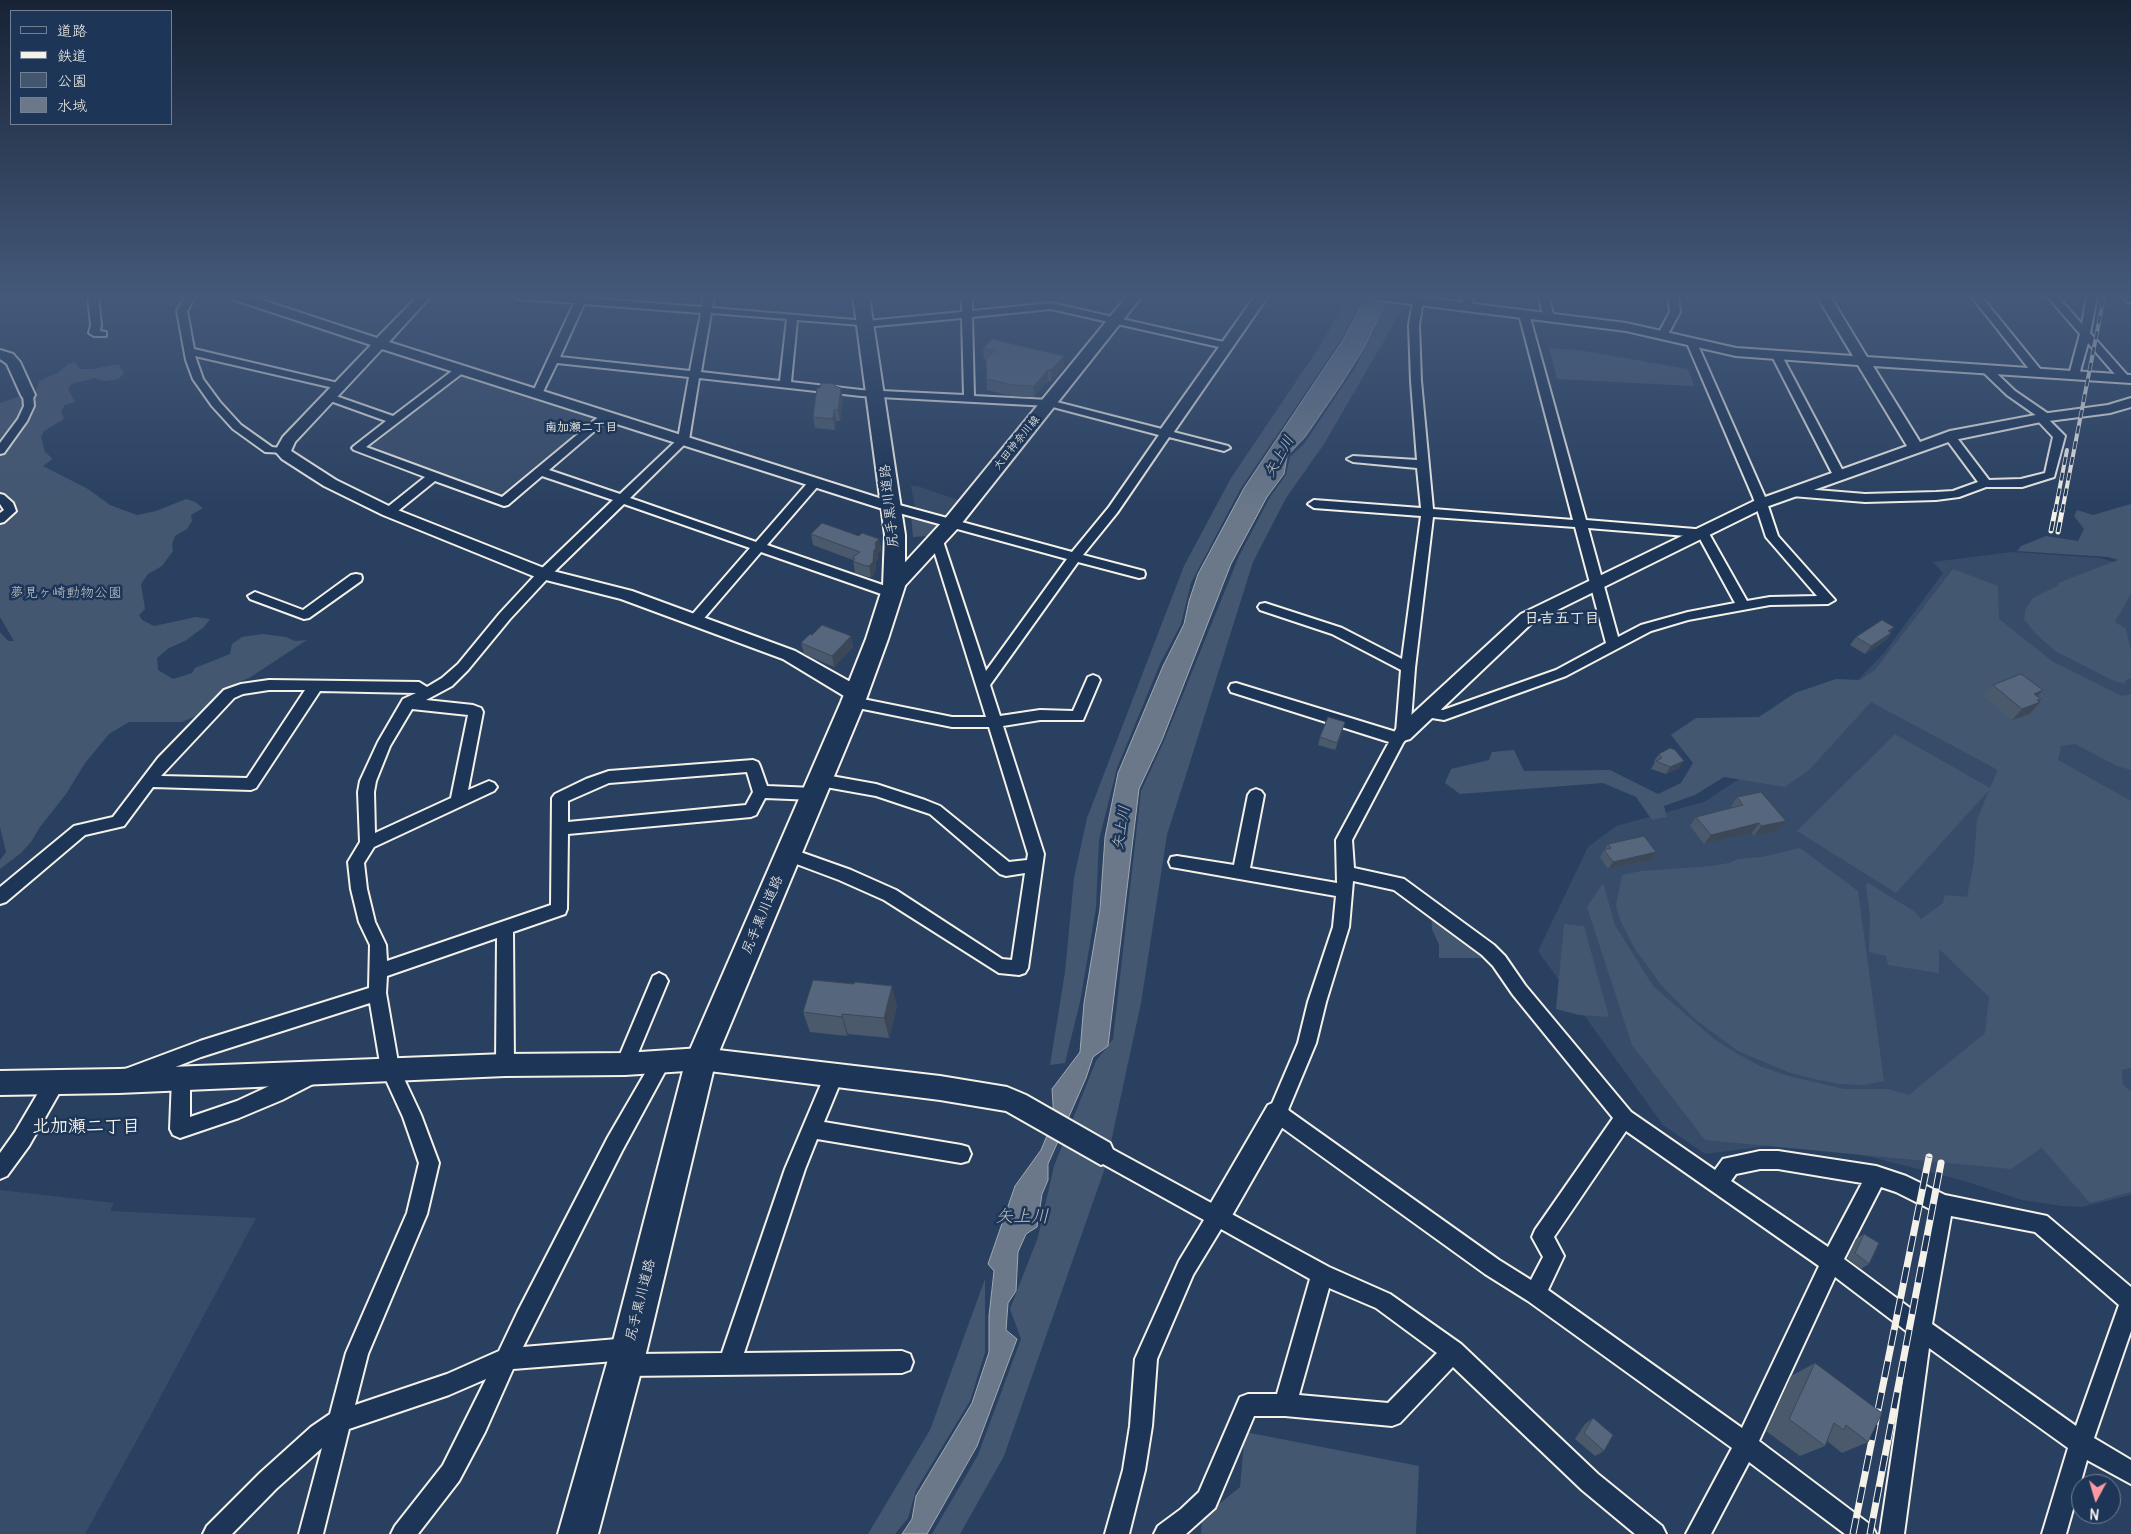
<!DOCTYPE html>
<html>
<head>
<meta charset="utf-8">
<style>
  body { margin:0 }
  #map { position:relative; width:2131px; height:1534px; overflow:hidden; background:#2a4060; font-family:Pangolin,"Klee One",sans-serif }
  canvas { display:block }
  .legend { position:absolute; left:10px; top:10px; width:162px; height:115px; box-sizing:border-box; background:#1d3557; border:1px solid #738091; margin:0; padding:6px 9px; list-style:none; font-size:15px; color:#f4f1e8 }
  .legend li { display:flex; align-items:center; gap:10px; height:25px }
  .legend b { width:25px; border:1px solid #738091 }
  .north { position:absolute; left:2071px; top:1474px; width:50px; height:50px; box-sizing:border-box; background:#1d3557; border:1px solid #738091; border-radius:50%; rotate:186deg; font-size:14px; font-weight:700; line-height:20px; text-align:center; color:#f4f1e8 }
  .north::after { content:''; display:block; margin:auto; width:18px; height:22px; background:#ff9aa2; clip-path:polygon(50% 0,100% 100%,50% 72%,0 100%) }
</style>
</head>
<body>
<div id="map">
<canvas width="2131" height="1534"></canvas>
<ul class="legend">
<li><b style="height:6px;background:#1d3557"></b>道路</li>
<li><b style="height:6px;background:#f4f1e8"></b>鉄道</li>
<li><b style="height:14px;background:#445771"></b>公園</li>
<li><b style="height:14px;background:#6a788a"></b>水域</li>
</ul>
<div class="north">N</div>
</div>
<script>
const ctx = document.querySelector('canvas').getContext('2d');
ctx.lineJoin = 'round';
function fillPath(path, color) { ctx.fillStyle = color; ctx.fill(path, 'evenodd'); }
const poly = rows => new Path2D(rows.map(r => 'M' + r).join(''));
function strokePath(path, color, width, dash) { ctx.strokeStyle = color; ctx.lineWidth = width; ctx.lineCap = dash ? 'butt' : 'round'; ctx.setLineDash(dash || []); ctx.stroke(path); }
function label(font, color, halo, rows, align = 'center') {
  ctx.font = font + ' Pangolin,"Klee One",sans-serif'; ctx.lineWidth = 5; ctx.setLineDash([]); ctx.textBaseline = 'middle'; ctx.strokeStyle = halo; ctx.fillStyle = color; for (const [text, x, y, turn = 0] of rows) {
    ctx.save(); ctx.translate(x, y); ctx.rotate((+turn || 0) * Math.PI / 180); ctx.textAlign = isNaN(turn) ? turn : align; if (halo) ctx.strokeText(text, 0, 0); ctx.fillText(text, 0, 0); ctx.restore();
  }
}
fillPath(poly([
  [459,377,462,377,593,419,592,422,507,496,502,496,369,448,369,445],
  [911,486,917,486,958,500,944,516,915,508],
  [2012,552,2100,558,2131,567,2131,1195,2082,1207,2062,1206,2022,1200,1961,1180,1871,1157,1791,1143,1705,1154,1663,1125,1538,951,1588,847,1616,826,1704,802,1804,736,1884,653,1943,573,1933,562],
  [0,1190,114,1203,110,1211,256,1218,148,1420,85,1534,0,1534]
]), '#374c69');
fillPath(poly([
  [1349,296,1363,296,1341,340,1241,488,1191,583,1181,624,1160,664,1117,768,1099,840,1096,908,1080,1002,1065,1063,1050,1065,1065,972,1074,878,1087,818,1184,566,1231,478,1316,352],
  [1391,296,1410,296,1324,444,1286,498,1253,562,1167,835,1141,1003,1106,1165,1004,1456,960,1534,932,1534,978,1455,1021,1339,1010,1309,1038,1237,1054,1166,1096,1061,1113,1039,1141,791,1164,741,1239,556,1270,497,1286,475,1290,457,1304,444,1355,368],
  [1549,348,1579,350,1688,369,1694,386,1557,379],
  [75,362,80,369,92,369,119,364,124,374,118,379,104,381,95,378,71,384,68,389,75,402,65,405,61,411,64,419,44,431,41,437,45,452,52,458,51,460,43,466,88,489,110,505,137,515,156,511,186,499,195,502,203,508,191,515,192,521,187,529,175,536,172,544,173,551,162,566,148,574,141,584,145,609,139,615,142,620,154,626,196,617,210,619,204,627,185,641,169,648,157,658,158,670,173,679,192,673,195,668,230,654,232,644,242,637,263,634,286,637,295,641,307,640,249,678,236,683,194,717,182,722,129,722,109,734,85,763,66,794,40,827,31,842,21,853,0,869,0,860,6,852,0,827,0,632,8,641,14,641,0,617,0,403,36,391,39,381,59,372,68,364],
  [2131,504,2131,594,2115,622,2126,629,2131,652,2131,678,2126,680,2124,684,2112,680,2055,651,2035,633,2024,619,2026,608,2033,598,2059,585,2058,583,2118,560,2108,557,2017,551,2021,546,2046,536,2078,541,2084,529,2074,516,2077,510,2093,515],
  [911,516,939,524,927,536,913,537],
  [1953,569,1998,586,1999,619,2052,661,2122,696,2131,694,2131,770,2117,766,2075,744,2061,746,2058,760,2131,801,2131,1068,2122,1070,2123,1084,2131,1092,2131,1192,2090,1203,2041,1147,2040,1149,2011,1169,1705,1140,1632,1045,1587,907,1603,883,1615,925,1653,986,1714,1039,1736,1053,1762,1067,1789,1076,1844,1089,1888,1089,1909,1095,1985,1033,1989,997,1939,949,1939,973,1888,965,1886,956,1869,952,1870,916,1866,886,1868,883,1914,911,1921,919,1943,903,1945,895,1967,897,1974,861,1977,820,1989,790,1896,893,1797,831,1895,734,1990,788,1998,770,1871,702,1809,770,1785,787,1724,777,1695,795,1664,806,1667,817,1652,820,1636,797,1603,783,1460,794,1445,783,1451,769,1489,760,1492,752,1514,750,1524,771,1610,770,1658,794,1681,783,1693,763,1671,735,1696,718,1759,717,1795,693,1836,679,1860,680,1875,670],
  [1800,848,1858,891,1884,1081,1864,1085,1839,1084,1814,1079,1788,1072,1738,1051,1696,1020,1661,985,1635,949,1620,920,1616,905,1622,875,1641,871,1712,866,1729,863,1738,859,1762,857],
  [1431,912,1483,950,1482,958,1439,958,1439,945,1432,929],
  [1564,924,1584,926,1609,1017,1579,1015,1556,1009],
  [985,1279,985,1352,970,1401,916,1490,908,1518,895,1534,868,1534,930,1430],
  [1245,1432,1419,1466,1416,1534,1201,1534,1202,1518,1240,1487]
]), '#445771');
const water = poly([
  [1366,296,1389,296,1364,348,1342,383,1305,437,1287,456,1284,474,1267,497,1231,564,1162,740,1139,789,1108,1046,1093,1057,1086,1078,1048,1164,1048,1180,1042,1194,1037,1227,1026,1234,1018,1252,1016,1291,1008,1303,1006,1330,1017,1339,977,1446,927,1534,902,1534,912,1519,916,1496,972,1403,989,1352,989,1316,994,1271,988,1264,1015,1186,1041,1150,1054,1119,1052,1089,1080,1052,1084,1003,1100,909,1105,837,1118,773,1163,666,1184,624,1189,601,1198,574,1244,488,1343,340,1366,296]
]);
fillPath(water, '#6a788a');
strokePath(water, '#a1a8b0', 1);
const minor = poly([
  [88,296,98,296,101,325,100,331,106,332,106,336,94,336,89,333,91,325,88,296],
  [186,296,196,296,187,311,194,349,338,383,343,386,338,389,195,356,203,379,220,402,241,425,272,447,287,449,289,451,287,453,265,452,233,429,212,406,193,379,186,360,177,311,186,296],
  [514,296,587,296,586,298,702,307,704,296,714,296,712,308,867,321,962,312,962,296,972,296,972,311,1051,303,1228,343,1233,346,1228,349,1051,309,972,317,974,396,1049,400,1228,446,1230,448,1224,451,1169,437,1117,513,1083,555,1144,571,1145,574,1144,577,1139,578,1078,562,990,685,1000,716,1040,710,1073,711,1088,677,1093,675,1098,677,1100,680,1083,720,1040,720,1003,726,1044,854,1028,968,1025,973,1019,975,999,973,884,900,839,880,783,859,781,854,783,849,789,848,851,870,896,890,1002,959,1012,960,1025,873,1006,876,1000,874,930,814,876,796,820,786,815,784,812,780,815,776,820,774,876,784,925,800,940,806,1009,862,1027,860,1028,854,989,727,952,727,853,707,848,706,846,702,848,698,853,697,952,717,986,717,931,541,933,538,937,537,943,541,986,671,1067,559,888,510,886,507,892,503,1072,552,1109,507,1159,435,1049,406,861,396,699,378,689,440,630,498,756,542,810,480,818,480,820,483,818,486,767,545,897,590,899,593,897,596,887,596,761,552,700,623,690,623,688,620,690,617,750,548,624,504,549,577,510,619,468,670,452,686,426,700,473,705,481,708,483,712,468,790,489,781,494,783,497,787,494,791,374,847,364,863,367,889,375,922,386,945,387,961,551,905,552,798,555,794,586,779,609,771,753,760,758,762,760,766,767,786,814,788,819,790,822,794,819,798,814,800,765,798,756,815,751,817,568,834,567,909,565,914,513,932,514,1065,511,1071,505,1073,499,1071,496,1065,497,938,387,976,386,993,399,1068,421,1115,439,1163,427,1214,368,1354,355,1405,447,1374,499,1351,518,1311,608,1137,655,1056,661,1054,667,1056,670,1062,667,1068,622,1151,523,1347,629,1338,637,1341,640,1349,638,1354,722,1353,785,1169,827,1070,834,1067,841,1070,843,1076,824,1122,961,1145,968,1147,971,1154,968,1161,961,1163,817,1139,805,1169,744,1353,902,1351,910,1354,913,1362,910,1370,902,1373,624,1376,616,1373,613,1365,615,1361,513,1369,485,1432,459,1481,418,1534,391,1534,395,1526,443,1465,486,1379,449,1395,349,1429,323,1534,299,1534,322,1448,276,1489,232,1534,203,1534,207,1526,260,1473,311,1427,330,1414,346,1353,407,1213,419,1163,403,1117,381,1069,370,1003,201,1057,132,1084,125,1081,123,1075,125,1069,200,1041,369,988,370,945,359,922,351,889,348,862,360,842,358,792,360,781,378,742,403,699,416,693,320,691,256,788,251,790,153,787,124,826,85,835,6,902,0,904,0,887,74,826,113,817,158,758,224,690,241,684,269,680,419,682,427,687,442,678,458,664,500,613,539,571,613,500,542,476,508,505,504,506,435,481,393,515,385,515,383,512,385,509,425,477,354,450,352,448,354,446,386,421,325,399,324,397,325,395,333,395,393,416,456,368,464,368,465,370,464,372,366,447,502,497,602,414,610,414,612,416,549,470,620,494,678,439,689,377,557,363,541,396,533,396,532,394,574,303,519,299,514,296],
  [584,304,701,313,690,371,560,357,584,304],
  [711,313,787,319,780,381,701,372,711,313],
  [962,318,964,395,861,390,791,382,797,320,861,325,865,327,962,318],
  [269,690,305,690,247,778,161,776,234,698,243,694,269,690],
  [412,709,468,715,451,798,375,833,374,792,376,781,390,746,412,709],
  [747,772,753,792,746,805,568,822,568,801,609,783,747,772],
  [1461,296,1471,296,1473,307,1471,309,1465,309,1461,296],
  [1538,296,1548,296,1554,317,1553,319,1549,320,1544,317,1538,296],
  [1668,296,1678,296,1680,312,1667,336,1662,339,1657,336,1670,312,1668,296],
  [1971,296,1981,296,2041,370,2042,372,2041,374,2033,374,1971,296],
  [2047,296,2057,296,2082,324,2087,296,2097,296,2090,333,2128,376,2129,378,2128,380,2120,380,2088,343,2079,375,2078,377,2070,377,2069,375,2080,334,2047,296],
  [2122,296,2131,296,2131,303,2128,302,2122,296],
  [1418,298,1423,301,1419,325,1421,381,1433,509,1573,520,1519,314,1524,311,1529,314,1586,520,1707,530,1747,601,1770,597,1817,596,1766,537,1753,497,1687,343,1692,340,1697,343,1765,497,1778,536,1835,600,1828,604,1770,605,1688,620,1651,631,1566,676,1444,720,1426,717,1421,716,1419,712,1421,708,1426,707,1443,710,1556,670,1606,643,1575,527,1433,517,1415,668,1410,734,1403,743,1352,840,1354,868,1404,879,1494,945,1505,956,1525,985,1631,1112,1715,1170,1723,1159,1760,1151,1778,1151,1876,1166,1906,1176,1945,1195,2047,1216,2131,1287,2131,1331,2094,1438,2131,1460,2131,1484,2087,1460,2066,1534,2042,1534,2068,1448,1929,1348,1904,1534,1880,1534,1910,1334,1835,1277,1759,1441,1872,1526,1876,1534,1845,1534,1749,1462,1711,1534,1686,1534,1732,1448,1528,1301,1485,1274,1270,1119,1268,1113,1298,1043,1308,1002,1333,927,1336,896,1177,868,1171,867,1169,862,1171,857,1177,856,1234,865,1248,795,1251,791,1256,789,1261,791,1264,795,1250,868,1337,883,1336,840,1389,742,1231,692,1229,688,1231,684,1236,683,1396,732,1401,670,1332,634,1260,610,1258,607,1260,604,1265,603,1342,628,1402,659,1421,516,1314,508,1308,504,1314,500,1421,508,1417,468,1353,462,1347,459,1353,456,1417,460,1411,381,1409,325,1413,301,1418,298],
  [1588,528,1699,537,1735,603,1688,612,1641,625,1618,637,1588,528],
  [1353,881,1394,890,1482,955,1493,966,1513,995,1613,1118,1535,1230,1532,1237,1543,1257,1531,1280,1499,1260,1288,1110,1316,1043,1326,1002,1349,927,1353,881],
  [1626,1131,1819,1266,1742,1428,1548,1290,1564,1256,1554,1237,1626,1131],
  [1760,1169,1778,1169,1862,1183,1828,1247,1731,1181,1736,1174,1760,1169],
  [1881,1187,1896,1192,1932,1210,1914,1311,1844,1259,1881,1187],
  [1951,1216,2035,1232,2119,1305,2076,1426,1932,1324,1951,1216],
  [1777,353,1782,356,1845,475,1843,477,1835,477,1833,475,1772,356,1777,353],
  [1986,366,1990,367,2015,391,2050,415,2052,417,2049,420,2065,436,2054,477,2022,487,1986,487,1959,497,1936,500,1865,502,1792,496,1786,492,1792,488,1865,494,1936,492,1953,491,1978,482,1944,436,1950,433,1954,434,1989,480,2021,479,2045,473,2053,437,2037,420,2035,418,2037,416,2007,395,1982,371,1981,369,1986,366],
  [28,392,33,395,34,406,27,421,4,453,0,454,0,443,18,419,24,406,23,395,28,392],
  [0,494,4,495,13,503,16,511,4,522,0,523,0,513,4,510,0,504,0,494],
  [356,574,361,575,362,578,361,581,309,618,304,619,250,599,248,596,255,592,303,610,351,575,356,574],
  [659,973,665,976,668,981,631,1070,625,1072,619,1070,616,1064,653,976,659,973],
  [310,1067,317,1070,319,1076,317,1082,282,1100,239,1118,180,1138,173,1135,170,1129,172,1078,174,1072,181,1069,188,1072,190,1078,190,1117,237,1101,310,1067],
  [55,1073,62,1076,64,1082,62,1088,29,1146,7,1176,0,1179,0,1153,15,1132,48,1076,55,1073],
  [1101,1143,1329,1267,1390,1294,1461,1344,1598,1474,1662,1526,1666,1534,1635,1534,1582,1490,1453,1367,1400,1423,1392,1426,1285,1416,1254,1416,1215,1508,1186,1534,1154,1534,1158,1526,1181,1509,1199,1492,1240,1397,1248,1394,1277,1394,1310,1279,1221,1229,1193,1275,1157,1359,1152,1426,1145,1470,1129,1534,1105,1534,1123,1470,1130,1426,1135,1359,1179,1261,1204,1220,1094,1159,1091,1152,1094,1145,1101,1143],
  [1329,1288,1376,1308,1437,1353,1388,1403,1299,1395,1329,1288]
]);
const tertiary = poly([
  [231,296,250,296,377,338,418,296,431,296,389,342,898,504,900,507,898,510,886,510,382,349,295,442,291,451,336,480,395,509,549,570,632,591,795,651,863,689,865,694,863,699,856,701,849,699,783,659,621,599,538,578,383,515,324,486,282,459,275,451,283,437,371,345,232,299,231,296],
  [1255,296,1268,296,1171,436,1161,436,1158,433,1255,296],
  [1373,296,1411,296,1626,323,1736,348,1853,356,1817,296,1830,296,1867,357,2131,375,2131,383,1873,366,1920,442,1950,431,2041,414,2108,405,2131,398,2131,407,2110,413,2041,422,1954,440,1766,507,1533,622,1410,739,1403,741,1396,739,1393,734,1396,729,1521,614,1754,501,1907,446,1858,365,1736,356,1626,331,1379,300,1373,296],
  [0,350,13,354,20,362,35,395,33,398,28,399,23,398,21,395,7,364,0,359,0,350],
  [701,1048,940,1076,1007,1087,1026,1095,1110,1143,1114,1152,1110,1161,1101,1165,1006,1111,940,1100,701,1070,625,1075,505,1076,119,1093,0,1095,0,1071,119,1069,505,1054,625,1053,701,1048],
  [1277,1101,1286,1105,1290,1113,1286,1121,1226,1226,1217,1230,1208,1226,1204,1217,1208,1208,1268,1105,1277,1101]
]);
const secondary = poly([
  [1127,296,1142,296,958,528,901,590,894,592,887,590,884,586,887,582,944,520,1127,296]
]);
const primary = poly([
  [853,296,869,296,905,535,905,586,888,639,865,702,716,1059,647,1349,598,1534,558,1534,611,1349,686,1059,841,702,866,639,883,586,885,535,853,296]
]);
strokePath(minor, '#f4f1e8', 4);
strokePath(tertiary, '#f4f1e8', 4);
strokePath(secondary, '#f4f1e8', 4);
strokePath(primary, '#f4f1e8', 4);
fillPath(minor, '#1d3557');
fillPath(tertiary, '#1d3557');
fillPath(secondary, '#1d3557');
fillPath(primary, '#1d3557');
const railFar2 = poly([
  [2055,512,2067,450],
  [2062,512,2104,296]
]);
const railFar1 = poly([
  [2051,531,2055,511],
  [2058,532,2062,511]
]);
const rail = poly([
  [1853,1534,1929,1157],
  [1870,1534,1941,1163]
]);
strokePath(railFar2, '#f4f1e8', 4);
strokePath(railFar1, '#f4f1e8', 5);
strokePath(rail, '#f4f1e8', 7);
strokePath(railFar2, '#1d3557', 2.5, [8]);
strokePath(railFar1, '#1d3557', 3, [10]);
strokePath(rail, '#1d3557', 5, [16]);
fillPath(poly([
  [983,348,1064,356,1064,366,1051,381,1048,381,1034,397,1012,396,987,390,986,360,984,359],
  [835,384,836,387,843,399,840,421,836,421,835,430,815,428,813,417,820,388],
  [811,534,879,539,881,550,877,554,878,559,876,561,875,573,871,577,868,577,855,573,853,560,813,545],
  [1894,627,1890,632,1891,633,1886,640,1865,654,1850,645,1856,637],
  [812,635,851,636,853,647,834,667,804,654,801,643],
  [1993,685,2038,696,2039,702,2030,714,2012,720,1983,696],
  [1343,729,1335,750,1318,745,1320,737],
  [1659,754,1679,768,1666,774,1651,769,1655,762,1654,761],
  [1737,797,1786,821,1779,830,1754,836,1752,833,1704,844,1690,826,1696,817,1732,808,1731,807],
  [1608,844,1656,852,1652,860,1608,869,1600,857],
  [897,1006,889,1038,848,1034,847,1036,810,1032,803,1012],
  [1864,1234,1869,1264,1861,1269,1847,1259,1856,1239],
  [1815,1363,1868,1442,1842,1453,1827,1441,1825,1446,1800,1456,1766,1431,1791,1376],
  [1593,1418,1604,1451,1595,1456,1575,1439,1585,1424]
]), '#4a596c');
fillPath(poly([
  [1064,356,1064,366,1051,381,1051,370],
  [1048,370,1048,381,1034,397,1034,386],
  [841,388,843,399,840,421,838,410],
  [834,410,836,421,835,430,833,419],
  [879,539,881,550,877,554,878,559,876,561,875,573,871,577,869,566,875,543],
  [1894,627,1889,634,1891,633,1886,640,1865,654,1871,646,1888,631],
  [851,636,853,647,834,667,832,656],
  [2043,690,2033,701,2034,694],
  [2041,699,2037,703,2040,702,2030,714,2012,720,2022,709,2037,700],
  [1684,761,1679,768,1666,774,1670,767],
  [1786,821,1779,830,1754,836,1761,826],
  [1759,823,1752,833,1704,844,1711,835],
  [1656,852,1652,860,1608,869,1613,862],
  [892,986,897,1006,889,1038,884,1018],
  [842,1014,848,1034,847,1036,842,1017]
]), '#3c4858');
const building = poly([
  [992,339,1064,356,1051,370,1048,370,1034,386,1012,385,987,379,986,360,994,351,983,348,992,339],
  [821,383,835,384,835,386,841,388,838,410,834,410,833,419,813,417,817,388,820,388,821,383],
  [822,523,859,536,862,533,879,539,875,543,876,548,874,550,873,562,869,566,866,566,853,561,855,559,852,558,860,552,811,534,822,523],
  [1882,620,1894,627,1888,631,1891,633,1871,646,1856,637,1882,620],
  [822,625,851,636,832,656,801,643,810,634,812,635,822,625],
  [2021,674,2043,690,2034,694,2041,699,2037,700,2040,702,2022,709,1993,685,2021,674],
  [1328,717,1345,722,1337,743,1320,737,1328,717],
  [1670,748,1675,750,1684,761,1670,767,1656,761,1662,758,1659,754,1670,748],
  [1761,792,1786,821,1761,826,1759,823,1711,835,1696,817,1743,805,1737,797,1761,792],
  [1644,836,1656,852,1613,862,1604,850,1611,848,1608,844,1644,836],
  [813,980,854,984,855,982,892,986,884,1018,842,1014,842,1017,803,1012,813,980],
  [1864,1234,1879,1243,1869,1264,1855,1253,1864,1234],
  [1815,1363,1882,1413,1868,1442,1846,1425,1844,1430,1834,1423,1825,1446,1789,1419,1815,1363],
  [1593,1418,1613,1435,1604,1451,1584,1433,1593,1418]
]);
fillPath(building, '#56677d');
strokePath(building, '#3c4858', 1);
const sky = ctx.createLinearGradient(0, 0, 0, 511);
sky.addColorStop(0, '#172335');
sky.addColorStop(0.58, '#44597a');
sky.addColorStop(1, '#44597a00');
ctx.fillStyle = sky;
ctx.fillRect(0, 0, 2131, 511);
label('11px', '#f4f1e8', '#1d3557', [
  ["大田神奈川線",1017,443,-51]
]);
label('bold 12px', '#f4f1e8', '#1d3557', [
  ["南加瀬二丁目",581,428]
]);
label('14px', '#f4f1e8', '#1d3557', [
  ["尻手黒川道路",890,506,-96],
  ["尻手黒川道路",763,915,-67],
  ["尻手黒川道路",641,1300,-76]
]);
label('14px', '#bfc3c4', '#1d3557', [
  ["夢見ヶ崎動物公園",66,593]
]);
label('italic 15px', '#bdc1c2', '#1d3557', [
  ["矢上川",1280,457,-61],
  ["矢上川",1122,828,-81]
]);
label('bold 15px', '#f4f1e8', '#1d3557', [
  ["日吉五丁目",1562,619]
]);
label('bold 18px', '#f4f1e8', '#1d3557', [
  ["北加瀬二丁目",86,1127]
]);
label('italic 18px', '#bdc1c2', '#1d3557', [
  ["矢上川",1022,1217]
]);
</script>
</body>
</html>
